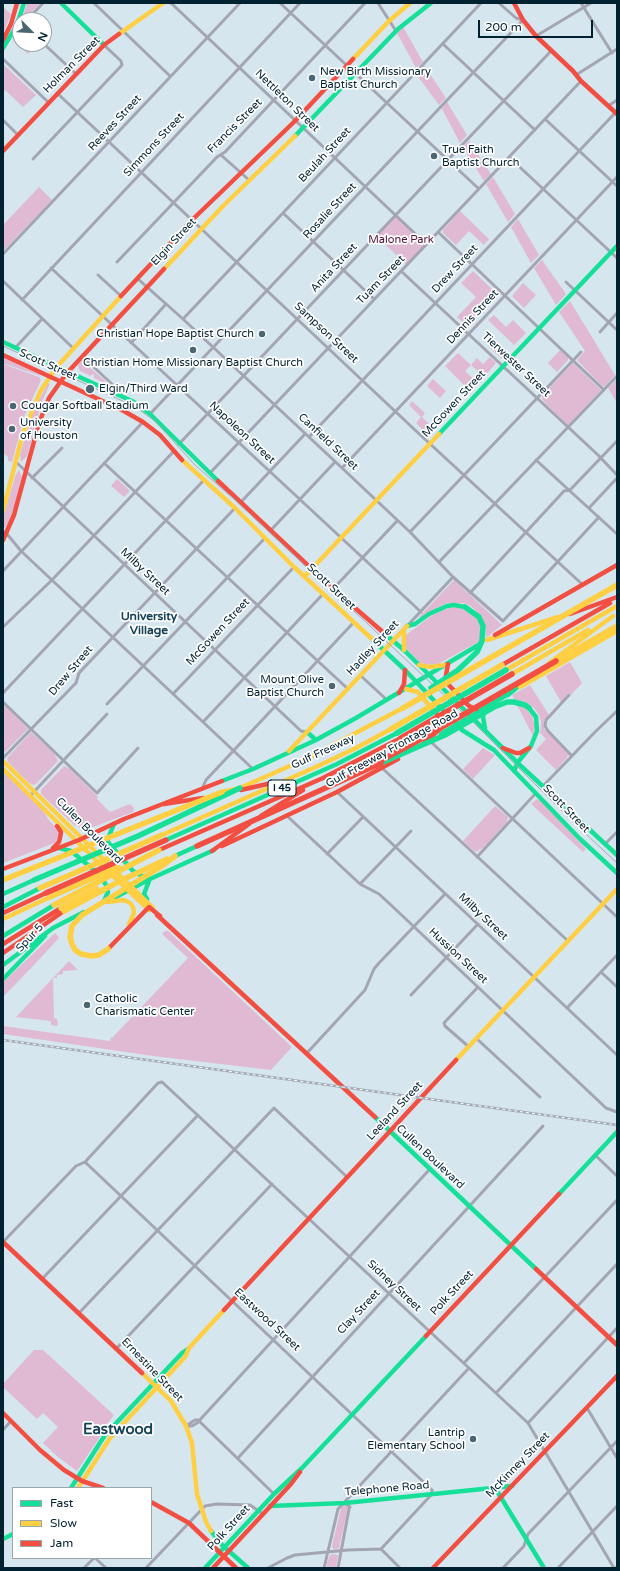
<!DOCTYPE html>
<html>
<head>
<meta charset="utf-8">
<style>
  body { margin:0 }
  #map { position:relative; width:620px; height:1571px; overflow:hidden; background:#d5e6ef; font-family:"Varela Round",sans-serif }
  canvas { display:block }
  .frame { position:absolute; inset:0; border:4px solid #002130; pointer-events:none }
  .legend { position:absolute; left:12px; top:1487px; width:140px; height:72px; box-sizing:border-box; background:#fff; border:1px solid #99a6ac; margin:0; padding:5px 7px; list-style:none; font-size:12px; color:#002130 }
  .legend li { display:flex; align-items:center; gap:8px; height:20px }
  .legend b { width:20px; border:1px solid #99a6ac }
  .north { position:absolute; left:12px; top:12px; width:40px; height:40px; box-sizing:border-box; background:#fff; border:1px solid #99a6ac; border-radius:50%; rotate:114deg; font-size:11px; font-weight:700; line-height:16px; text-align:center; color:#002130 }
  .north::after { content:''; display:block; margin:auto; width:14px; height:18px; background:#4b6673; clip-path:polygon(50% 0,100% 100%,50% 72%,0 100%) }
  .scale { position:absolute; left:478px; top:20px; width:115px; height:18px; box-sizing:border-box; border:2px solid #002130; border-top:0; padding-left:5px; font-size:12px; line-height:14px; white-space:nowrap; color:#002130; -webkit-text-stroke:3px #fff; paint-order:stroke }
</style>
</head>
<body>
<div id="map">
<canvas width="620" height="1571"></canvas>
<div class="frame"></div>
<ul class="legend">
<li><b style="height:5px;background:#16e098"></b>Fast</li>
<li><b style="height:5px;background:#ffcf43"></b>Slow</li>
<li><b style="height:5px;background:#f24e42"></b>Jam</li>
</ul>
<div class="north">N</div>
<div class="scale">200 m</div>
</div>
<script>
const ctx = document.querySelector('canvas').getContext('2d');
ctx.lineJoin = 'round';
function fillPath(path, color) { ctx.fillStyle = color; ctx.fill(path, 'evenodd'); }
const poly = rows => new Path2D(rows.map(r => 'M' + r).join(''));
function strokePath(path, color, width, dash) { ctx.strokeStyle = color; ctx.lineWidth = width; ctx.lineCap = dash ? 'butt' : 'round'; ctx.setLineDash(dash || []); ctx.stroke(path); }
function label(font, color, halo, rows, align = 'center') {
  ctx.font = font + ' "Varela Round",sans-serif'; ctx.lineWidth = 3.5; ctx.setLineDash([]); ctx.textBaseline = 'middle'; ctx.strokeStyle = halo; ctx.fillStyle = color; for (const [text, x, y, turn = 0] of rows) {
    ctx.save(); ctx.translate(x, y); ctx.rotate((+turn || 0) * Math.PI / 180); ctx.textAlign = isNaN(turn) ? turn : align; if (halo) ctx.strokeText(text, 0, 0); ctx.fillText(text, 0, 0); ctx.restore();
  }
}
fillPath(poly([
  [27,3,40,3,25,20,22,20],
  [3,7,11,14,3,34],
  [20,26,20,44,37,44,28,54,13,40],
  [403,27,423,62,416,68,397,33],
  [3,64,36,95,23,107,5,90,3,92],
  [424,65,446,98,439,105,416,74],
  [447,102,467,135,460,143,442,109],
  [469,141,491,174,484,181,463,147],
  [493,177,515,214,508,222,486,184],
  [39,187,52,200,3,251,3,225],
  [460,211,489,239,484,245,469,231,456,245,443,233,443,230],
  [395,216,426,244,407,265,376,236],
  [518,219,539,255,531,263,511,227],
  [542,260,566,294,556,305,534,268],
  [473,271,498,295,468,327,457,317,476,297,461,283],
  [523,283,536,295,524,308,512,296],
  [570,301,615,375,605,386,602,386,577,360,585,351,559,312],
  [494,315,506,327,513,320,526,333,514,345,488,320],
  [495,339,508,352,502,359,488,346],
  [560,350,568,357,568,360,557,372,548,363],
  [458,353,471,365,477,358,483,364,490,357,496,363,484,377,471,365,465,371,478,383,470,391,445,366],
  [3,357,40,375,41,376,5,364,3,363],
  [82,361,102,378,109,385,94,378,94,375,92,374,91,376,80,371,78,365],
  [573,363,601,390,568,425,547,405,542,399,542,396],
  [3,364,39,377,41,380,24,417,12,462,8,461,8,457,3,453],
  [433,379,446,391,440,398,427,386],
  [617,379,617,403,608,388],
  [48,383,50,384,42,401,27,456,21,462,20,455,32,413],
  [412,401,425,413,422,417,434,429,428,435,416,423,421,417,409,405],
  [19,470,22,477,16,503,8,524,4,528,3,517,16,474],
  [117,479,130,491,124,497,111,486],
  [454,580,502,625,486,638,486,629,482,617,471,606,464,603,448,603,438,607,420,618,419,617],
  [454,607,464,609,478,619,481,628,480,641,438,664,433,665,420,663,405,647,406,635,431,616,443,610],
  [570,662,582,683,571,695,569,693,561,702,546,676],
  [530,685,549,715,544,720,544,729,570,754,556,770,536,750,546,739,540,733,541,722,539,715,534,708,527,703,514,699,512,695],
  [3,703,28,729,3,754],
  [517,705,525,708,532,716,535,726,533,736],
  [31,732,54,753,58,761,36,784,33,785,28,782,8,762,7,758],
  [483,748,495,755,473,779,463,769],
  [64,766,70,769,98,797,97,799,110,812,130,804,134,808,133,812,93,827,81,828,74,825,41,794,41,790],
  [3,772,44,812,48,819,60,832,57,842,3,863],
  [537,799,541,801,586,849,583,852,531,804],
  [495,806,508,817,507,822,483,848,476,852,474,851,463,841],
  [165,931,168,931,292,1047,271,1070,153,1056,3,1034,3,1026,110,1041,111,1037,112,1038,188,958,162,934],
  [55,933,59,938,32,967,31,969,30,969,3,997,3,982],
  [69,961,78,970,63,971,63,974,57,975,57,978,53,978,54,1018,57,1019,58,1026,51,1025,51,1021,16,1017],
  [34,1350,43,1350,114,1415,104,1428,104,1431,77,1471,59,1458,43,1443,58,1427,43,1413,37,1419,3,1387,3,1384],
  [343,1505,347,1505,348,1507,339,1548,334,1550,332,1546,341,1508],
  [332,1554,338,1555,336,1568,326,1568,329,1557]
]), '#e0bad3');
strokePath(poly([
  [94,3,170,76],
  [171,3,426,244],
  [280,3,479,189],
  [378,3,396,31],
  [581,3,612,53],
  [27,20,43,3],
  [536,36,591,3],
  [44,44,75,73],
  [443,44,535,130],
  [3,59,48,102],
  [576,75,617,49],
  [57,93,415,430,583,585],
  [608,106,617,100],
  [545,119,617,186],
  [3,120,18,135],
  [221,155,249,180],
  [509,157,617,258],
  [33,159,122,65,121,61,104,45],
  [283,213,374,299],
  [438,232,604,390],
  [3,254,240,3],
  [117,262,217,157,225,152,365,3],
  [51,268,421,612],
  [401,271,598,455,617,475],
  [98,275,121,296],
  [138,279,183,319,342,468,410,532,453,577,503,621,599,517],
  [3,281,73,348],
  [566,282,617,330],
  [22,300,300,3],
  [183,319,481,3],
  [600,332,617,313],
  [131,343,166,304],
  [16,347,42,319],
  [83,357,114,386,116,393],
  [150,414,523,20,516,18,499,3],
  [309,437,615,113],
  [179,444,551,51],
  [536,460,617,534],
  [16,462,301,731,307,732],
  [104,463,348,689],
  [342,468,617,177],
  [210,473,581,81],
  [32,478,62,448],
  [241,502,305,434],
  [589,508,617,478],
  [271,530,335,462],
  [3,532,7,534,21,551,253,769],
  [410,532,581,352],
  [439,562,617,376],
  [3,571,143,422],
  [333,589,397,521],
  [470,593,564,491,570,490,617,441],
  [408,625,453,577],
  [3,627,52,580,174,451],
  [361,676,387,700],
  [3,693,203,481],
  [173,694,294,567],
  [569,695,546,720,545,726,548,731,572,756],
  [3,702,97,793,138,748],
  [107,704,265,538],
  [203,722,323,594],
  [430,741,617,917],
  [3,758,73,686,76,683,79,673,235,508],
  [382,768,568,941],
  [543,786,595,732,617,711],
  [202,789,206,780,354,622],
  [337,792,617,1055],
  [30,796,107,714],
  [286,815,360,884,379,894,392,906,606,1108,617,1112],
  [605,844,617,832],
  [327,854,363,817],
  [477,857,536,793],
  [360,884,411,831],
  [601,972,617,987],
  [411,995,478,924],
  [567,1008,617,955],
  [477,1039,540,1097],
  [469,1047,445,1026,444,1023,478,987],
  [307,1053,365,990,374,969,379,963,445,894],
  [595,1155,617,1176],
  [85,1162,432,1490,432,1494,381,1549,348,1550,295,1555,287,1558,268,1568],
  [3,1242,76,1166,85,1162,158,1083,162,1082,528,1423,614,1568],
  [43,1278,198,1115],
  [79,1313,274,1108,347,1177],
  [117,1348,272,1184],
  [464,1363,617,1200],
  [496,1393,617,1264],
  [587,1408,617,1458],
  [198,1420,274,1494],
  [528,1423,617,1328],
  [186,1426,192,1426,197,1423,429,1170],
  [186,1426,195,1420,198,1420],
  [3,1430,11,1421],
  [238,1458,543,1126],
  [381,1549,400,1568],
  [95,1558,106,1568],
  [84,1568,94,1558],
  [146,1568,205,1506,217,1504,250,1505,263,1514],
  [324,1568,338,1509,469,1368],
  [338,1568,349,1509,350,1507,345,1503],
  [503,1568,524,1546,528,1534,617,1441],
  [558,1568,617,1506],
  [616,1568,617,1567]
]), '#a4a5b2', 3);
strokePath(poly([
  [61,3,104,45],
  [3,48,17,25,24,3],
  [295,136,398,29,431,3],
  [3,342,134,402,150,414,218,481],
  [439,434,617,246],
  [407,626,415,624,429,614,447,606,454,605,465,607],
  [384,633,405,651,522,767,617,855],
  [372,639,405,670,462,730,494,750,579,838,617,873],
  [508,695,526,680],
  [484,712,483,717,485,728],
  [307,732,316,740],
  [441,734,510,693],
  [514,771,518,762,531,746,537,731,536,717,529,708],
  [222,781,253,769,316,740,356,718,480,644],
  [114,824,107,841,133,871,146,878],
  [166,840,337,764,397,733],
  [59,848,71,851,100,875,106,885,108,892,104,901],
  [175,856,197,846],
  [3,894,34,880],
  [114,898,150,879,214,850],
  [147,899,144,894,149,881],
  [3,907,40,888],
  [3,936,54,905],
  [3,965,53,928,84,912],
  [3,979,45,936],
  [375,1117,536,1269],
  [559,1194,617,1132],
  [71,1488,105,1435,182,1353,188,1349],
  [494,1489,497,1491,544,1568],
  [270,1506,345,1503,512,1486],
  [211,1531,221,1544,248,1568],
  [3,1539,13,1534],
  [205,1568,274,1494,302,1468,426,1336]
]), '#16e098', 4.5);
strokePath(poly([
  [119,34,163,3],
  [353,59,389,21,410,3],
  [164,269,223,206,295,136],
  [182,460,235,508,294,567,372,639],
  [3,511,23,433,40,392,55,369,121,296],
  [305,576,439,434],
  [404,629,404,650],
  [487,640,558,617],
  [549,663,613,616],
  [419,665,430,667,445,665],
  [506,670,617,606],
  [512,674,588,630],
  [520,687,617,631],
  [406,689,418,692,432,709],
  [289,751,407,626],
  [3,761,153,908],
  [3,769,101,865],
  [222,792,240,788,310,757,403,708],
  [162,835,318,766,356,748,391,729],
  [109,872,149,910],
  [107,902,124,900,130,903,133,907,134,913,129,924],
  [3,919,50,897],
  [456,1060,617,889],
  [142,1373,171,1401,186,1426,192,1443,197,1494,206,1522,211,1531],
  [78,1488,110,1438,185,1357,189,1348,224,1310]
]), '#ffcf43', 4.5);
strokePath(poly([
  [514,3,523,20,536,36,573,71,581,81,617,114],
  [3,40,11,24,17,3],
  [3,151,104,45,119,34],
  [121,296,192,220,295,121,353,59],
  [3,355,122,410,143,422,160,435,182,460],
  [218,481,333,589,384,633],
  [3,540,14,515,39,423,49,398,66,374,164,269],
  [570,614,617,597],
  [495,635,617,565],
  [448,664,445,681,469,706,476,709],
  [502,665,610,603],
  [399,693,404,684,405,670],
  [425,742,441,728,442,724,437,714],
  [503,748,516,753,520,753,529,748],
  [241,790,276,782],
  [164,804,203,798],
  [261,816,303,790],
  [222,846,337,792,398,759],
  [53,848,59,842,60,838,61,832,57,826],
  [159,850,323,778,401,738],
  [212,851,249,824],
  [3,869,79,840,124,819,222,781],
  [3,913,46,893],
  [157,915,375,1117],
  [3,944,61,908],
  [108,949,149,907,160,916],
  [3,953,64,911],
  [3,1242,142,1373],
  [536,1269,617,1345],
  [224,1310,456,1060],
  [426,1336,559,1194],
  [3,1413,40,1450,64,1470,82,1481,103,1488],
  [151,1502,189,1523,236,1568],
  [213,1568,291,1484,300,1472],
  [433,1568,617,1376]
]), '#f24e42', 4.5);
strokePath(poly([
  [3,346,127,403,138,409,155,421,195,465,234,499,477,726,571,820,617,863]
]), '#a2aab5', 1);
const rail = poly([
  [3,1040,617,1125]
]);
strokePath(rail, '#a2aab5', 2.5);
strokePath(rail, '#fff', 1, [3]);
strokePath(poly([
  [431,688,458,670,477,652,482,641,483,626,479,617,465,607],
  [397,733,506,670],
  [381,763,445,735,494,707,507,702,514,702,525,705,529,708],
  [34,880,138,836,240,788]
]), '#16e098', 5.5);
strokePath(poly([
  [556,661,617,626],
  [403,708,617,585],
  [391,729,502,665],
  [3,880,222,792],
  [40,888,162,835],
  [50,897,118,867],
  [54,905,159,850],
  [61,908,97,889],
  [64,911,120,881,167,859],
  [108,949,99,955,91,956,81,954,75,950,72,944,70,937,72,926,82,915,162,866,175,856]
]), '#ffcf43', 5.5);
strokePath(poly([
  [401,738,512,674],
  [378,762,423,738,556,661],
  [197,846,381,763],
  [46,893,166,840]
]), '#f24e42', 5.5);
for (const [x, y, r, color] of [
  [312,78,4,"#4b6673"],
  [434,156,4,"#4b6673"],
  [262,334,4,"#4b6673"],
  [193,350,4,"#4b6673"],
  [90,389,5,"#4b6673"],
  [13,406,4,"#4b6673"],
  [12,429,4,"#4b6673"],
  [332,686,4,"#4b6673"],
  [87,1005,4,"#4b6673"],
  [473,1439,4,"#4b6673"]
]) { const dot = new Path2D(); dot.arc(x, y, r, 0, 2 * Math.PI); ctx.fillStyle = color; ctx.fill(dot); strokePath(dot, '#fff', 1.5); }
for (const [x, y, w] of [
  [282,788,28]
]) { const box = new Path2D(); box.roundRect(x - w / 2, y - 8, w, 16, 3); ctx.fillStyle = '#fff'; ctx.fill(box); strokePath(box, '#002130', 1); }
label('bold 10px', '#002130', null, [
  ["I 45",282,788]
]);
label('11px', '#002130', '#fff', [
  ["Holman Street",72,65,-45],
  ["Nettleton Street",287,101,44],
  ["Reeves Street",115,123,-47],
  ["Francis Street",235,126,-45],
  ["Simmons Street",154,145,-47],
  ["Beulah Street",325,155,-47],
  ["Rosalie Street",330,211,-47],
  ["Elgin Street",174,242,-47],
  ["Anita Street",334,268,-47],
  ["Drew Street",455,269,-47],
  ["Tuam Street",381,280,-46],
  ["Dennis Street",473,317,-47],
  ["Sampson Street",326,333,43],
  ["Scott Street",48,365,24],
  ["Tierwester Street",516,365,43],
  ["McGowen Street",454,404,-47],
  ["Napoleon Street",242,433,43],
  ["Canfield Street",328,442,43],
  ["Milby Street",145,572,43],
  ["Scott Street",331,587,43],
  ["McGowen Street",218,632,-47],
  ["Hadley Street",373,648,-47],
  ["Drew Street",71,671,-50],
  ["Gulf Freeway Frontage Road",392,749,-29],
  ["Gulf Freeway",323,752,-25],
  ["Scott Street",566,809,46],
  ["Cullen Boulevard",89,831,45],
  ["Milby Street",483,917,43],
  ["Spur 5",30,938,-47],
  ["Hussion Street",458,956,43],
  ["Leeland Street",395,1111,-47],
  ["Cullen Boulevard",430,1157,43],
  ["Sidney Street",394,1286,43],
  ["Polk Street",452,1293,-47],
  ["Clay Street",359,1312,-47],
  ["Eastwood Street",267,1320,43],
  ["Ernestine Street",152,1370,46],
  ["McKinney Street",518,1465,-46],
  ["Telephone Road",387,1489,-5],
  ["Polk Street",229,1528,-48]
]);
label('11px', '#002130', '#fff', [
  ["New Birth Missionary",320,72],
  ["Baptist Church",320,85],
  ["True Faith",442,150],
  ["Baptist Church",442,163],
  ["Christian Hope Baptist Church",254,334,"right"],
  ["Christian Home Missionary Baptist Church",193,363,"center"],
  ["Elgin/Third Ward",99,389],
  ["Cougar Softball Stadium",21,406],
  ["University",20,423],
  ["of Houston",20,436],
  ["Mount Olive",324,680,"right"],
  ["Baptist Church",324,693,"right"],
  ["Catholic",95,999],
  ["Charismatic Center",95,1012],
  ["Lantrip",465,1433,"right"],
  ["Elementary School",465,1446,"right"]
], 'left');
label('11px', '#521235', '#fff', [
  ["Malone Park",401,240]
]);
label('bold 12px', '#164357', '#fff', [
  ["University",149,617],
  ["Village",149,631]
]);
label('bold 15px', '#164357', '#fff', [
  ["Eastwood",118,1430]
]);
</script>
</body>
</html>
